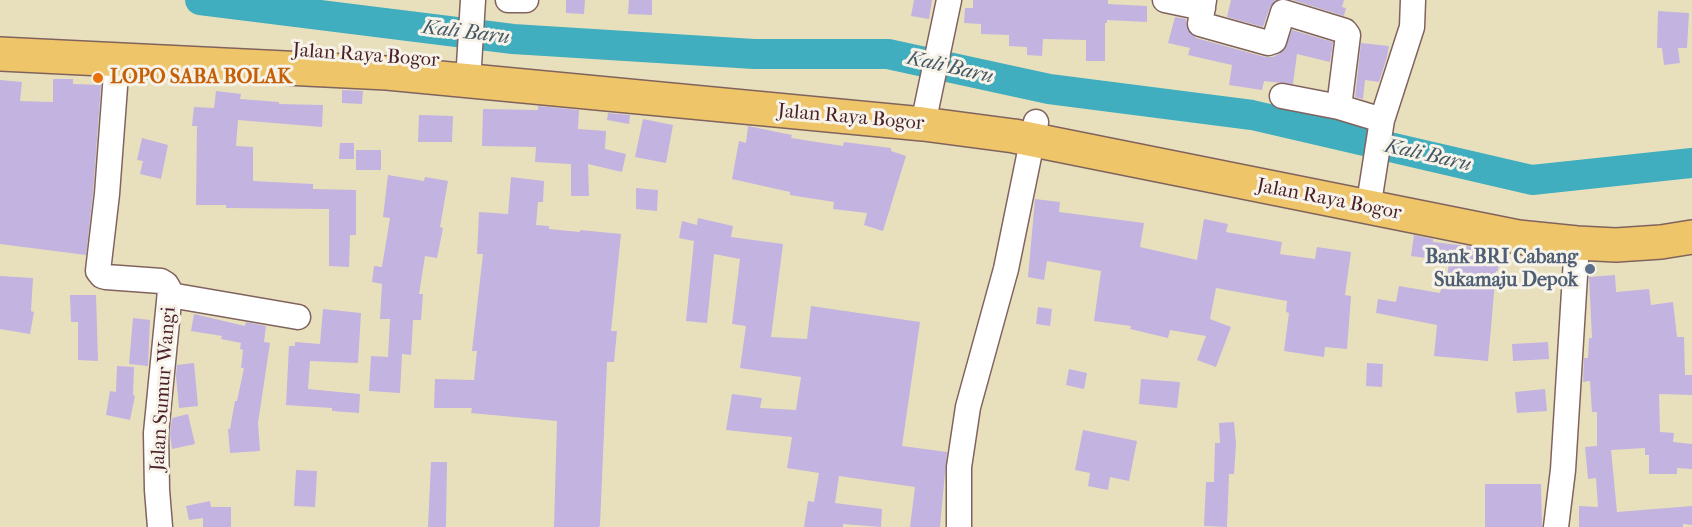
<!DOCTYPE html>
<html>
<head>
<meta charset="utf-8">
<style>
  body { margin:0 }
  canvas { display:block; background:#e8e0bd }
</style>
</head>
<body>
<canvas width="1692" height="527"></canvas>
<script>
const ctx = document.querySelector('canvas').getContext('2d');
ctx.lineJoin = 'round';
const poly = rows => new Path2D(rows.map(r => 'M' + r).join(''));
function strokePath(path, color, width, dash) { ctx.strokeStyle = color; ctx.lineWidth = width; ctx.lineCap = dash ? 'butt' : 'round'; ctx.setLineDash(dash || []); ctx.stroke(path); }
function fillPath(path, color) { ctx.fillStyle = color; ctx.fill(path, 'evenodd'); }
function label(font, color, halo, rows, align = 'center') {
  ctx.font = font + ' "IM FELL French Canon",serif'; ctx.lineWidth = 6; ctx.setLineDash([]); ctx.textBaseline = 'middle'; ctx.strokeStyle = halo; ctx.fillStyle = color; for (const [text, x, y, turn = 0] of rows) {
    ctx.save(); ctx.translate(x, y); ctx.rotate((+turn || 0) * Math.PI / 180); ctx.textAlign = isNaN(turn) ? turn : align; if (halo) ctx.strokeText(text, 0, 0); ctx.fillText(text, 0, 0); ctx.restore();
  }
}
strokePath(poly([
  [200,0,513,39,754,54,888,54,1049,89,1252,115,1532,180,1692,163]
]), '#40aebe', 30);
fillPath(poly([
  [566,0,585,0,584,14,566,13],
  [629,0,652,0,652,15,628,14],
  [914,0,932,0,929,19,911,16],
  [973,0,1108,0,1108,4,1147,6,1147,22,1107,20,1107,23,1105,23,1105,61,1086,61,1086,40,1043,39,1042,56,1027,55,1027,47,1009,46,1009,35,981,34,981,24,964,23,965,8,973,8],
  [1231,0,1276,0,1270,7,1263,27,1227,17],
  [1292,0,1344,0,1342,7,1346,8,1344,16],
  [1658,11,1689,13,1687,48,1678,48,1680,63,1664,65,1662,48,1657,48],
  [1175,17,1186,19,1187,29,1196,38,1265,57,1273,57,1284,51,1292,30,1333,42,1330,62,1297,54,1293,84,1264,81,1262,90,1229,85,1232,65,1188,55,1190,48,1168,43],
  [1361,43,1389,46,1387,57,1379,82,1365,80,1363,99,1355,97],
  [53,79,73,79,73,84,101,85,93,193,86,255,0,244,0,80,22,82,20,101,53,102],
  [342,90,363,91,362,104,342,103],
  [216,91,241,94,240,99,279,102,279,104,323,105,322,127,238,120,236,146,253,147,253,181,313,184,313,189,356,190,356,235,350,235,349,267,329,266,329,209,226,208,226,205,196,205,197,126,192,126,194,107,214,108],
  [538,106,579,110,578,129,606,131,605,149,626,154,622,172,588,164,589,196,571,196,571,164,535,162,536,147,482,146,483,109,538,110],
  [608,113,630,115,629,124,607,120],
  [419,115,453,116,452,142,418,142],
  [643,119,673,125,666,163,635,157],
  [748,126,792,135,791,138,843,146,844,142,891,148,891,151,906,156,883,231,864,225,867,213,833,209,834,202,790,195,790,192,732,179,739,141,746,143],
  [142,138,168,145,161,179,140,174,143,161,137,160],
  [340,143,354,143,354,159,339,159],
  [356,150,381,150,381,170,356,170],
  [388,175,424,181,425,177,448,181,440,227,443,228,437,258,425,256,419,294,423,294,421,320,413,320,411,355,402,354,400,393,369,391,371,356,388,357,390,319,380,319,382,284,372,282,374,266,382,267,390,218,383,217],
  [511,177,544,181,543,202,538,202,536,225,549,226,549,229,580,232,580,230,621,234,611,331,617,331,614,362,607,362,600,525,599,527,554,527,557,421,471,413,472,408,434,408,435,379,474,380,477,351,472,351,483,254,477,254,479,212,508,214],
  [636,188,658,190,657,211,636,209],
  [1035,199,1060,202,1059,212,1144,223,1140,247,1197,260,1204,219,1228,224,1226,232,1282,242,1280,254,1315,259,1317,247,1351,252,1345,295,1351,296,1347,349,1325,347,1324,357,1284,351,1289,313,1286,312,1287,301,1216,288,1210,319,1231,327,1216,367,1197,360,1206,336,1170,330,1168,338,1130,329,1131,326,1094,321,1101,271,1047,261,1044,280,1028,277],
  [698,218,733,226,731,237,783,244,771,337,807,339,811,306,920,322,902,446,947,452,940,527,910,527,915,487,839,476,835,503,882,509,881,527,843,524,843,527,804,527,808,501,814,502,819,473,787,468,792,437,726,430,732,394,762,398,760,408,796,410,801,377,740,368,746,326,732,324,740,259,714,254,707,323,686,321,694,241,679,238,682,221,697,225],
  [1414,235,1433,239,1433,242,1467,246,1500,253,1498,271,1496,271,1488,361,1434,356,1437,325,1376,313,1378,299,1396,302,1399,286,1440,293,1441,289,1446,289,1449,261,1411,256],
  [1615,275,1616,292,1649,289,1651,305,1673,302,1677,337,1684,337,1685,375,1692,375,1692,395,1659,394,1660,432,1674,433,1673,442,1692,444,1692,469,1677,468,1677,474,1649,474,1649,455,1645,455,1645,448,1611,450,1617,512,1692,506,1692,525,1683,524,1683,527,1579,527,1579,506,1598,507,1596,478,1588,479,1585,447,1597,446,1597,412,1592,412,1590,381,1583,382,1584,358,1588,358,1589,338,1592,338,1589,277],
  [0,276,33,278,31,311,34,312,30,334,0,329],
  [70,295,96,295,98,361,78,360,78,322,71,322],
  [1038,307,1052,309,1050,326,1036,324],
  [323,309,361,313,358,363,310,361,308,389,360,394,359,413,332,411,332,408,286,405,289,346,295,346,295,342,320,344],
  [194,314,245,326,246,322,266,326,264,342,270,343,258,423,260,451,230,453,228,429,230,429,235,401,237,401,244,368,241,368,243,350,240,349,241,343,221,339,222,336,191,331],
  [133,318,150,320,148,366,129,364],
  [1548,342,1549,359,1513,361,1512,344],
  [194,363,198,406,179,408,176,376,177,365],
  [1367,363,1383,364,1382,387,1366,386],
  [117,366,134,367,133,395,135,396,130,420,106,415,110,391,116,392],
  [1069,369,1087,373,1084,389,1066,385],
  [1141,379,1180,382,1177,408,1139,404],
  [1545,389,1547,411,1517,413,1515,392],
  [188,414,195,444,172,449,170,434,172,418],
  [1234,422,1236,444,1234,474,1229,474,1227,527,1204,526,1206,482,1214,482,1215,443,1220,443,1219,423],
  [1083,430,1137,441,1129,481,1110,477,1108,490,1088,486,1090,473,1075,470],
  [431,462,447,462,446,527,428,527],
  [296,470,317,471,315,507,294,506],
  [1485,484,1541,484,1542,527,1485,527],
  [210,501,211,507,231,507,231,527,203,527,203,518,189,520,186,506]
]), '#c3b3e0');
const minor = poly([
  [508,0,526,0],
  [1165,0,1203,8],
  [1204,0,1200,24,1268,43,1274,41,1283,12,1345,31,1348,35,1339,107],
  [117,60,107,194,98,271,102,276,106,277,161,281,166,284,170,291,156,433,157,490,160,527],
  [469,65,473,0],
  [1282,96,1339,107,1382,120],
  [923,124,949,0],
  [1371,190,1382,120,1412,27,1413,0],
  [170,295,298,317],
  [959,527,959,467,968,407,1006,269,1036,122],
  [1556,527,1563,470,1577,243]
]);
const highway = poly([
  [0,54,387,73,923,124,1014,136,1518,237,1577,243,1616,245,1661,242,1692,237]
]);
strokePath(minor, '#81635e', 27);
strokePath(highway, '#81635e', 36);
strokePath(minor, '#fff', 24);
strokePath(highway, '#eec569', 33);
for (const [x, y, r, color] of [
  [98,78,6,"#e8710a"],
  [1590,269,6,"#5c6f8a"]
]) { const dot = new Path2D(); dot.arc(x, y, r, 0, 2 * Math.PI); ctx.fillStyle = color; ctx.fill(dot); strokePath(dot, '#f7f3e8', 2); }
label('20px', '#4a1f2b', '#f7f3e8', [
  ["Jalan Raya Bogor",366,56,4],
  ["Jalan Raya Bogor",851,118,5],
  ["Jalan Raya Bogor",1329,200,11],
  ["Jalan Sumur Wangi",164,389,-86]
]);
label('bold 20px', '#c56008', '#f7f3e8', [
  ["LOPO SABA BOLAK",110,78]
], 'left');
label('bold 20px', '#4e5e75', '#f7f3e8', [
  ["Bank BRI Cabang",1578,258],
  ["Sukamaju Depok",1578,281]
], 'right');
label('italic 21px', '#465866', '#f7f3e8', [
  ["Kali Baru",466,33,7],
  ["Kali Baru",950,68,13],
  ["Kali Baru",1428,156,13]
]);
</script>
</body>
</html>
